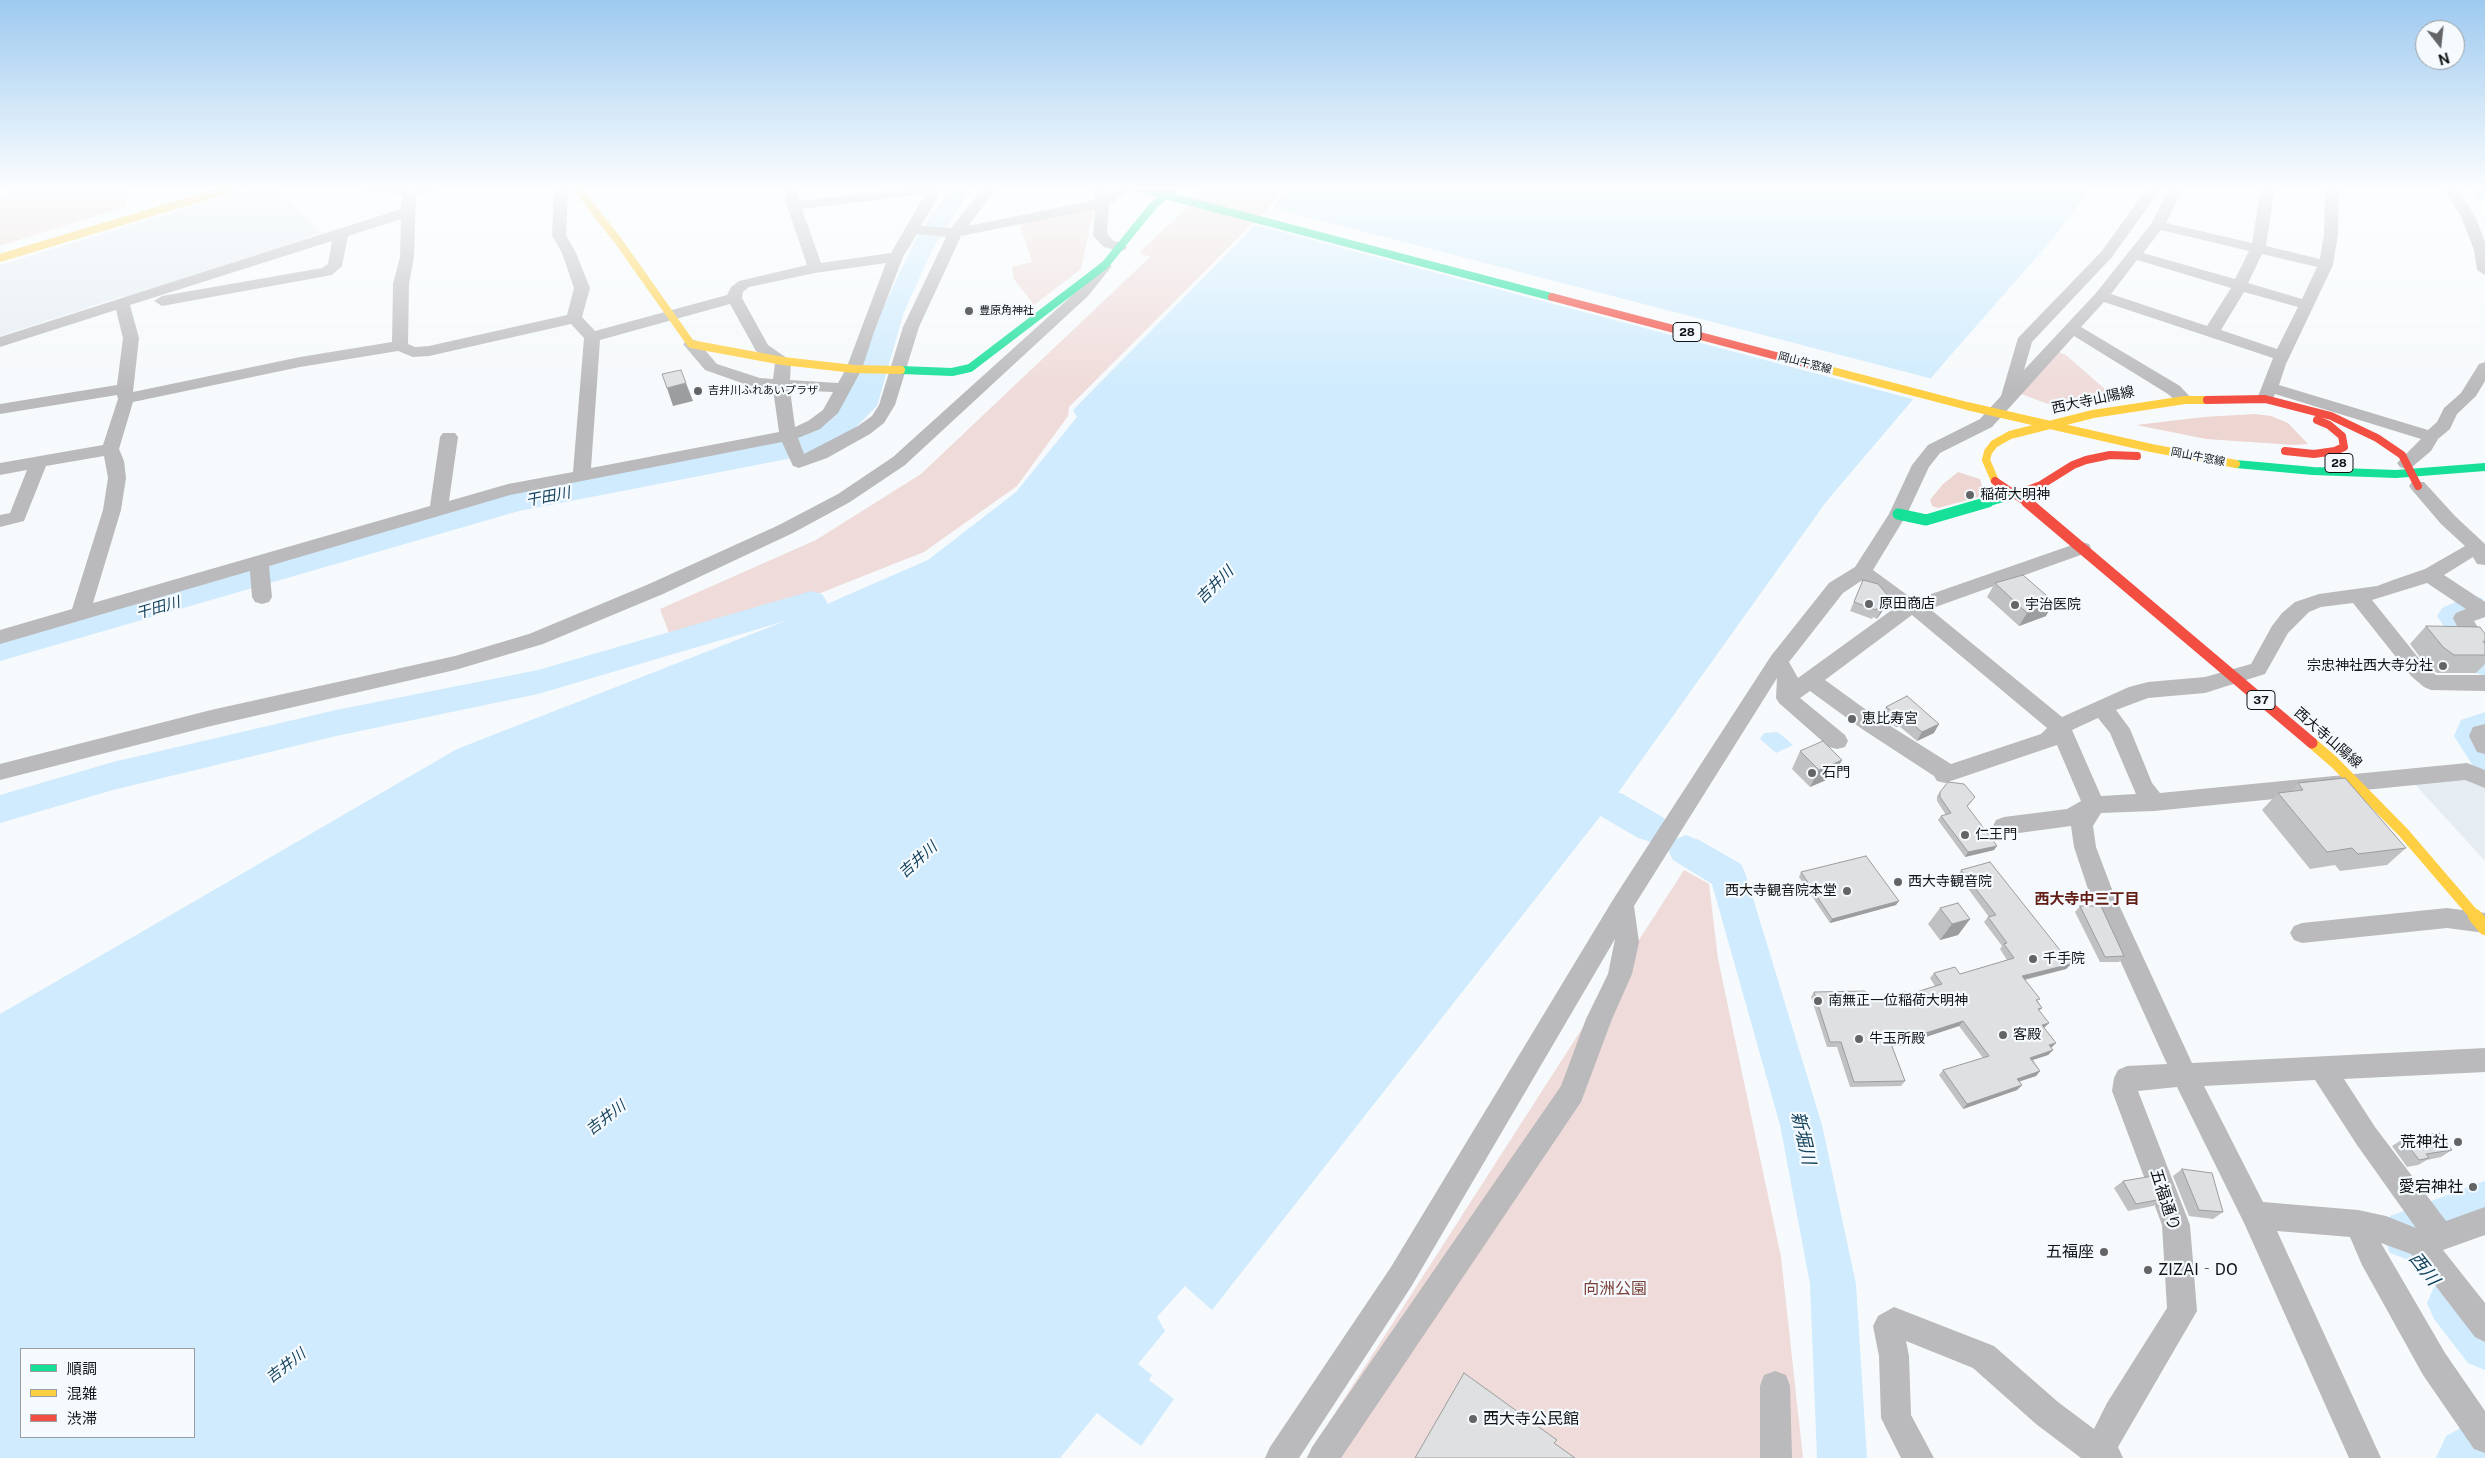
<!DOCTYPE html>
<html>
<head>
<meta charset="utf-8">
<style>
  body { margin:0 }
  #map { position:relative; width:2485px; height:1458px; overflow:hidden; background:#f7fafc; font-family:"Public Sans","Noto Sans JP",sans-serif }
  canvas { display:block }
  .legend { position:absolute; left:20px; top:1348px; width:175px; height:90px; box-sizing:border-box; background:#f5fafe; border:1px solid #9a9ea1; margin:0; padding:6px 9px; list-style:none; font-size:15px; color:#121415 }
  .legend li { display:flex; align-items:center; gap:10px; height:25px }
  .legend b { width:25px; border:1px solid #9a9ea1 }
  .north { position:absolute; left:2415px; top:20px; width:50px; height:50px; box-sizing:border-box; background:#f5fafe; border:1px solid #9a9ea1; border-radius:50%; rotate:164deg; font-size:14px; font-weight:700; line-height:20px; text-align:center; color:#121415 }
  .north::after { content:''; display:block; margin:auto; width:18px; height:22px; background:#626466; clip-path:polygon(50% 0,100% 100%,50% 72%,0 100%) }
</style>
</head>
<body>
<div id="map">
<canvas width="2485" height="1458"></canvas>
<ul class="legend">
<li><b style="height:6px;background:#16e098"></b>順調</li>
<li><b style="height:6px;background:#ffcf43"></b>混雑</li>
<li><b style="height:6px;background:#f24e42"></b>渋滞</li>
</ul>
<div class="north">N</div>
</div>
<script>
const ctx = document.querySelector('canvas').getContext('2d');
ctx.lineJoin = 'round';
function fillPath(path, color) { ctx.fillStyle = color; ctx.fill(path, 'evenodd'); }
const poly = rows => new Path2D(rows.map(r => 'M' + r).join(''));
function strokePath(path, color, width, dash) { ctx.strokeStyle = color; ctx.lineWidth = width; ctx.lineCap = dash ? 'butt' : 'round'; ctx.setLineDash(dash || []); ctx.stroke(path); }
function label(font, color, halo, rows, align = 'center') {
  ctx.font = font + ' "Public Sans","Noto Sans JP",sans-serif'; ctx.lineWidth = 4.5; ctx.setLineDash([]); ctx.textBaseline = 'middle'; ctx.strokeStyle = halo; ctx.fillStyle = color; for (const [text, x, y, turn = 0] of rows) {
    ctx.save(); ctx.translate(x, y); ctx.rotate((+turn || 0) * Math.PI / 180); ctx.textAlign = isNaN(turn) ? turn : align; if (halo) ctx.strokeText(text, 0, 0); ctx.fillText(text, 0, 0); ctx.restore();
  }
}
fillPath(poly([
  [257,187,276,187,321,233,305,238,307,240,127,299,124,296,0,336,0,265],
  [2470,776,2485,783,2485,861,2410,779]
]), '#e5edf2');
fillPath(poly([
  [14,187,130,187,125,207,0,246,0,201],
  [1208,187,1283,187,1274,202,1069,407,1068,416,1017,486,924,552,818,594,669,633,660,609,816,540,921,474,1150,257,1139,253],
  [1094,208,1081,269,1034,305,1014,279,1012,267,1032,262,1019,222],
  [2057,351,2066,355,2114,397,2059,408,2021,394],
  [1684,870,1709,884,1718,959,1781,1257,1803,1458,1306,1458]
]), '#efdbd9');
fillPath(poly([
  [2255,414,2271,416,2288,423,2308,444,2294,445,2206,439,2136,425,2203,417],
  [1958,472,1980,479,1982,487,1979,497,1938,508,1932,506,1930,500,1943,484]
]), '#edd6d2');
fillPath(poly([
  [952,187,972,187,931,252,904,312,877,406,852,431,808,455,519,511,0,661,0,638,506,495,820,426,865,345,919,233],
  [1286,187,2092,187,2054,237,1943,364,1826,502,1610,804,1212,1310,1185,1286,1157,1317,1165,1331,1138,1364,1152,1375,1149,1380,1174,1399,1141,1446,1097,1413,1060,1458,0,1458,0,1014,457,749,811,611,928,560,1016,492,1077,417,1073,410,1276,204],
  [21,1349,194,1349,194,1437,21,1437],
  [1778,732,1793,745,1776,753,1760,739,1764,733]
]), '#cfebfd');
fillPath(poly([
  [1269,207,1933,379,1916,400,1252,224]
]), '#f7fafc');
fillPath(poly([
  [2468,187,2485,187,2485,201,2477,199,2468,187],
  [811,591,822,594,827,602,827,611,822,619,811,622,799,617,538,694,336,736,113,790,0,823,0,795,113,762,336,710,538,670,811,591],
  [2471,595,2482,598,2485,603,2482,614,2471,620,2485,640,2485,676,2474,672,2437,616,2442,608,2471,595],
  [2485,712,2485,770,2473,766,2454,736,2461,720,2485,712],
  [1610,790,1623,794,1664,818,1669,828,1664,838,1651,842,1638,838,1597,814,1592,804,1597,794,1610,790],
  [1686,835,1699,840,1741,864,1746,875,1822,1125,1856,1284,1867,1458,1817,1458,1810,1284,1780,1125,1712,884,1673,860,1668,850,1673,840,1686,835],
  [2485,1181,2485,1225,2424,1247,2422,1253,2406,1259,2390,1253,2384,1237,2390,1216,2485,1181],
  [2450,1280,2466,1287,2485,1309,2485,1370,2468,1363,2434,1319,2427,1303,2434,1287,2450,1280],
  [2485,1415,2485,1458,2436,1458,2446,1436,2485,1415]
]), '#cfebfd');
fillPath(poly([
  [354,187,404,187,410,189,421,187,443,187,441,190,416,196,414,257,409,284,408,344,415,347,429,346,567,315,574,288,562,253,552,235,554,192,558,187,573,187,568,193,566,235,576,253,590,288,582,317,595,331,727,295,731,287,739,281,807,265,787,206,783,187,797,187,800,201,916,187,943,187,921,226,951,228,984,187,998,187,968,226,1095,200,1093,187,1107,187,1108,193,1117,187,1133,187,1109,205,1107,234,1114,241,1125,244,1127,247,1125,250,1120,251,1104,247,1095,238,1093,235,1095,209,961,236,919,327,895,405,884,423,870,434,827,458,799,468,793,466,782,442,510,495,269,566,272,597,269,602,262,604,255,602,252,597,250,571,0,644,0,630,72,609,103,510,108,478,104,456,46,466,24,521,0,527,0,515,10,513,27,470,0,475,0,463,103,445,118,399,117,395,0,414,0,404,117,385,123,338,116,310,0,347,0,337,401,209,402,196,395,193,361,191,354,187],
  [925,194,891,253,821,263,802,209,925,194],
  [401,219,400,257,393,284,392,342,300,357,133,392,139,338,130,305,332,241,328,264,322,268,162,296,154,301,162,306,332,275,342,266,348,236,401,219],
  [917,234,946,237,903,327,879,405,872,416,858,426,804,454,798,438,820,429,838,413,862,369,874,332,903,257,917,234],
  [886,263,846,369,838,383,790,380,791,361,768,345,742,298,743,292,749,287,815,273,886,263],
  [730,304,756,351,775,363,773,379,760,378,717,364,697,341,691,339,683,344,705,370,753,387,773,389,779,432,591,468,600,340,730,304],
  [571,324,584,338,573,472,508,484,449,501,458,437,455,433,443,433,440,437,430,506,93,603,121,510,126,478,124,461,119,449,133,402,300,367,398,351,413,357,429,356,571,324],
  [790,390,833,392,823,410,808,421,795,427,790,390],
  [2148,187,2162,187,2112,257,2032,342,2024,370,2096,293,2151,224,2170,187,2184,187,2166,223,2252,243,2261,187,2275,187,2266,246,2320,259,2324,234,2325,187,2339,187,2338,234,2333,265,2286,364,2279,385,2428,430,2437,422,2444,408,2461,393,2479,364,2485,362,2485,381,2476,396,2457,414,2450,429,2438,439,2431,451,2412,467,2406,469,2400,467,2397,463,2421,439,2275,394,2271,403,2259,403,2257,399,2273,358,2104,302,2081,327,2180,386,2193,400,2191,404,2179,404,2168,394,2074,336,1992,427,1940,453,1929,467,1907,514,1873,570,1914,600,2075,544,2082,542,2089,544,2091,548,2089,552,1930,609,2062,717,2129,687,2148,682,2205,677,2251,664,2272,626,2282,613,2295,602,2319,594,2377,586,2393,580,2425,569,2465,546,2441,524,2412,490,2409,486,2412,482,2424,482,2455,516,2485,544,2485,565,2477,564,2473,557,2444,575,2485,602,2485,617,2474,621,2485,639,2485,660,2478,658,2464,640,2453,618,2456,613,2466,609,2427,583,2372,600,2425,666,2436,675,2485,675,2485,691,2431,690,2424,687,2411,676,2353,603,2321,607,2309,612,2288,633,2265,674,2205,693,2148,698,2116,710,2130,729,2152,783,2160,793,2467,763,2485,770,2485,788,2465,780,2154,811,2101,813,2093,826,2096,847,2113,892,2192,1063,2485,1048,2485,1072,2344,1079,2375,1127,2446,1221,2485,1207,2485,1235,2443,1250,2485,1303,2485,1342,2475,1337,2411,1254,2381,1243,2445,1353,2485,1411,2485,1453,2474,1449,2423,1375,2362,1265,2350,1237,2277,1231,2381,1458,2349,1458,2245,1225,2177,1087,2138,1091,2190,1225,2197,1311,2118,1447,2123,1458,2081,1458,2036,1424,1973,1368,1906,1341,1909,1356,1911,1415,1934,1458,1901,1458,1881,1418,1879,1356,1873,1326,1878,1316,1894,1307,1994,1346,2058,1402,2094,1429,2107,1403,2167,1308,2162,1225,2112,1091,2114,1078,2118,1070,2127,1066,2167,1064,2089,892,2074,847,2071,826,2004,835,1996,832,1993,826,1996,820,2004,817,2067,809,2081,801,2057,745,1945,783,1937,781,1934,776,1862,729,1810,691,1800,698,1845,735,1848,741,1845,747,1837,749,1829,747,1779,703,1776,698,1777,678,1634,906,1639,942,1632,974,1612,1019,1581,1102,1341,1458,1307,1458,1312,1447,1561,1086,1586,1019,1608,974,1615,939,1411,1287,1299,1458,1265,1458,1270,1447,1391,1267,1614,898,1771,656,1829,583,1855,567,1889,514,1912,465,1928,445,1980,419,2001,396,2018,338,2102,251,2148,187],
  [2161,230,2249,251,2235,279,2143,253,2161,230],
  [2262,254,2317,267,2302,299,2248,283,2262,254],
  [2137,260,2231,288,2207,326,2111,294,2137,260],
  [2244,292,2298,307,2277,349,2221,330,2244,292],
  [1861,581,1896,607,1798,678,1789,662,1843,593,1861,581],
  [1912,615,2047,728,2041,734,1951,764,1876,717,1825,680,1912,615],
  [2098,718,2110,733,2136,794,2101,796,2072,730,2098,718],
  [2315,1080,2357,1145,2416,1228,2386,1216,2358,1210,2263,1202,2204,1086,2315,1080],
  [2442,187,2456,187,2475,216,2485,241,2485,275,2477,270,2474,250,2461,216,2442,187],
  [1105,262,1112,266,1088,296,905,465,850,502,793,533,663,594,543,644,455,670,211,726,0,780,0,764,211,710,455,656,529,634,649,584,779,525,838,494,893,457,1078,290,1100,263,1105,262],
  [2485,724,2485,754,2477,752,2469,736,2473,727,2485,724],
  [2447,908,2485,913,2485,933,2447,928,2302,943,2294,940,2290,933,2294,926,2302,923,2447,908],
  [1775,1371,1786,1375,1790,1386,1792,1458,1760,1458,1760,1386,1764,1375,1775,1371]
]), '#bab9bb');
strokePath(poly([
  [1134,187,1552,297],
  [901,370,952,372,970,368,1105,265,1153,206,1173,188],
  [2236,464,2313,471,2396,474,2485,467],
  [1983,504,2017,494]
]), '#16e098', 8);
strokePath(poly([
  [1898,514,1926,520,1988,502]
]), '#16e098', 11);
strokePath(poly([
  [576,187,619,242,691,344,783,361,854,369,901,370],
  [0,258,236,187],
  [1822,368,1967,406,2151,448,2236,464],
  [1995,481,1986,460,1988,452,1994,444,2010,435,2093,414,2185,400,2207,400]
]), '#ffcf43', 8);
strokePath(poly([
  [2312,743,2334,762,2403,832,2476,917]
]), '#ffcf43', 11);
strokePath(poly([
  [2475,916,2485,928]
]), '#ffcf43', 14);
strokePath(poly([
  [1552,297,1822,368],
  [2207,400,2265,399,2331,416,2377,438,2402,455,2418,486],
  [2285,451,2314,454,2335,451,2344,447,2342,436,2329,425,2317,420],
  [1995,481,2029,504],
  [2017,494,2041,485,2073,465,2086,460,2110,455,2137,456]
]), '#f24e42', 8);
strokePath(poly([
  [2027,502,2312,743]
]), '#f24e42', 11);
fillPath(poly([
  [1863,580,1885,607,1877,619,1873,617,1872,619,1850,611],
  [1995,583,2046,616,2019,626,1987,597],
  [2426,626,2485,634,2485,664,2476,673,2437,673,2426,665,2410,644],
  [1886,707,1934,733,1917,741,1899,726,1896,727,1881,716],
  [1800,751,1833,777,1810,787,1792,769],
  [2298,783,2406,848,2387,865,2340,871,2335,865,2310,869,2262,810,2278,793,2291,791],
  [1940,792,1972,801,1967,807,1994,850,1965,857,1938,820,1941,816,1946,815,1937,801,1937,796],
  [1961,870,2071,964,2066,969,2025,980,2038,1001,2042,1008,2039,1011,2044,1028,2051,1048,2053,1050,2048,1055,2033,1060,2040,1071,2036,1076,2019,1081,2022,1085,2017,1090,1963,1109,1939,1075,1943,1070,1983,1058,1959,1026,1898,1046,1892,1046,1905,1081,1901,1086,1850,1087,1837,1047,1827,1047,1811,997,1814,992,1869,1002,1907,995,1935,986,1930,978,1934,973,1960,974,2007,960,2000,949,2002,946,1984,922,1988,917,1989,917,1958,875],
  [1801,872,1896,905,1830,923,1799,877],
  [2080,906,2124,956,2119,962,2100,962,2075,912],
  [1940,908,1970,919,1958,935,1940,940,1928,924],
  [2403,1139,2452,1150,2441,1157,2427,1160,2418,1165,2407,1167,2392,1146],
  [2182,1169,2223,1212,2213,1219,2189,1216,2173,1176],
  [2123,1181,2162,1199,2153,1206,2128,1211,2114,1188]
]), '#bfc1c2');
fillPath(poly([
  [686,383,693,401,673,406,667,388],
  [1890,598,1885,607,1877,619,1881,610],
  [2054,602,2046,616,2019,626,2027,613],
  [1904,717,1899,726,1896,727,1901,718],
  [1939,724,1934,733,1917,741,1922,732],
  [1842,760,1833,777,1810,787,1819,770],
  [1997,846,1994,850,1965,857,1968,852],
  [1899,901,1896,905,1830,923,1832,919],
  [1970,919,1958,935,1940,940,1952,924],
  [2071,964,2066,969,2018,981,2022,976],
  [1963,1021,1959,1026,1898,1046,1901,1041],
  [2049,1023,2044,1028,2037,1030,2042,1025],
  [2056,1043,2051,1048,2049,1045],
  [2053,1050,2048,1055,2026,1062,2030,1058],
  [2040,1071,2036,1076,2012,1084,2017,1079],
  [2022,1085,2017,1090,1963,1109,1967,1104]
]), '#9b9d9e');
const building = poly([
  [681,370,686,383,667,388,662,374,681,370],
  [2023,575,2054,602,2027,613,1995,583,2023,575],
  [1863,580,1878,584,1890,598,1881,610,1877,608,1876,610,1854,602,1863,580],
  [2426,626,2480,627,2485,634,2485,642,2483,641,2485,644,2485,655,2454,655,2443,647,2426,626],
  [1907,696,1939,724,1922,732,1904,717,1901,718,1886,707,1907,696],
  [1823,741,1842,760,1819,770,1800,751,1823,741],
  [2345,778,2406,848,2358,854,2352,848,2327,852,2278,793,2303,790,2298,783,2345,778],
  [1948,782,1964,784,1975,797,1967,806,1997,846,1968,852,1941,816,1951,813,1940,797,1940,792,1948,782],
  [1866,856,1899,901,1832,919,1801,872,1866,856],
  [1990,862,2071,964,2022,976,2040,999,2036,1000,2042,1008,2038,1009,2049,1023,2042,1025,2056,1043,2049,1045,2053,1050,2030,1058,2040,1071,2017,1079,2022,1085,1967,1104,1943,1070,1989,1056,1963,1021,1901,1041,1890,1041,1905,1081,1854,1082,1841,1042,1830,1042,1814,992,1865,991,1869,1002,1905,992,1907,995,1942,984,1934,973,1955,967,1960,974,2014,958,2004,944,2007,943,1988,917,1996,915,1961,870,1990,862],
  [1958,903,1970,919,1952,924,1940,908,1958,903],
  [2080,906,2101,906,2124,956,2105,957,2080,906],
  [2439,1133,2452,1150,2426,1154,2429,1158,2419,1160,2403,1139,2439,1133],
  [2182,1169,2212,1173,2223,1212,2199,1210,2182,1169],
  [2153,1176,2162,1199,2136,1204,2123,1181,2153,1176],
  [1464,1373,1557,1440,1554,1443,1575,1458,1415,1458,1464,1373]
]);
fillPath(building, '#dee0e1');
strokePath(building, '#9b9d9e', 1);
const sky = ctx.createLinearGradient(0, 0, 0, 391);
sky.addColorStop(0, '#9ecaf0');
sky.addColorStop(0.48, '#fbfdfe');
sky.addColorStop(1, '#fbfdfe00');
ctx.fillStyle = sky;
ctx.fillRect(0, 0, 2485, 391);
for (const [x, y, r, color] of [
  [969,311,5,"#626466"],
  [698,391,5,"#626466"],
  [1970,495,5,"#626466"],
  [1869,604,5,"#626466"],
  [2015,605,5,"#626466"],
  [2443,666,5,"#626466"],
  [1852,719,5,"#626466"],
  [1812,773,5,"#626466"],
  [1965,835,5,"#626466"],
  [1898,882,5,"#626466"],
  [1847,891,5,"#626466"],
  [2033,959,5,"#626466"],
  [1818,1001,5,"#626466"],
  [2003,1035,5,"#626466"],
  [1859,1039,5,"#626466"],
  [2458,1142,5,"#626466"],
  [2473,1187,5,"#626466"],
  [2104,1252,5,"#626466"],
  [2148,1270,5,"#626466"],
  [1473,1419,5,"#626466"]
]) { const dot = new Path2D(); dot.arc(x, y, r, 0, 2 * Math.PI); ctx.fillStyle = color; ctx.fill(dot); strokePath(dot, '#f5fafe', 2); }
label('11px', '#121415', '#f5fafe', [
  ["豊原角神社",979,311],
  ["吉井川ふれあいプラザ",708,391]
], 'left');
label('11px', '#121415', '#f5fafe', [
  ["岡山牛窓線",1805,363,15],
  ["岡山牛窓線",2198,457,11]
]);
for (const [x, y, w] of [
  [1687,332,28],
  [2339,463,28],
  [2261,700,28]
]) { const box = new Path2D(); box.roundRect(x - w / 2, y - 9.5, w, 19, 4); ctx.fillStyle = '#f5fafe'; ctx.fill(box); strokePath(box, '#121415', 1); }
label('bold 12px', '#121415', null, [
  ["28",1687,332],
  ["28",2339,463],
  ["37",2261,700]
]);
label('14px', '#121415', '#f5fafe', [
  ["西大寺山陽線",2093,400,-12],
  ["西大寺山陽線",2328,738,41]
]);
label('14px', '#121415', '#f5fafe', [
  ["稲荷大明神",1980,495],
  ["原田商店",1879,604],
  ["宇治医院",2025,605],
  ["宗忠神社西大寺分社",2433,666,"right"],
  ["恵比寿宮",1862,719],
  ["石門",1822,773],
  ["仁王門",1975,835],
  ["西大寺観音院",1908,882],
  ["西大寺観音院本堂",1837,891,"right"],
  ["千手院",2043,959],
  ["南無正一位稲荷大明神",1828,1001],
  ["客殿",2013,1035],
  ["牛玉所殿",1869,1039]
], 'left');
label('italic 15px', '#14425c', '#f5fafe', [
  ["干田川",548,497,-11],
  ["吉井川",1215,585,-45],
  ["干田川",158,608,-16],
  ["吉井川",918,860,-42],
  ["吉井川",606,1118,-38],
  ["吉井川",286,1366,-38]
]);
label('bold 15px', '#621e16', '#f5fafe', [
  ["西大寺中三丁目",2087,899]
]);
label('16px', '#121415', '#f5fafe', [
  ["荒神社",2448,1142],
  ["愛宕神社",2463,1187],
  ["五福座",2094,1252],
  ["ZIZAI‐DO",2158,1270,"left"],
  ["西大寺公民館",1483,1419,"left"]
], 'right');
label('16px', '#121415', '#f5fafe', [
  ["五福通り",2165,1200,72]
]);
label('16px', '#7a4037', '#f5fafe', [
  ["向洲公園",1615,1289]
]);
label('italic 18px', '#14425c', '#f5fafe', [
  ["新堀川",1803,1138,77],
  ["西川",2424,1269,52]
]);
</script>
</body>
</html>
